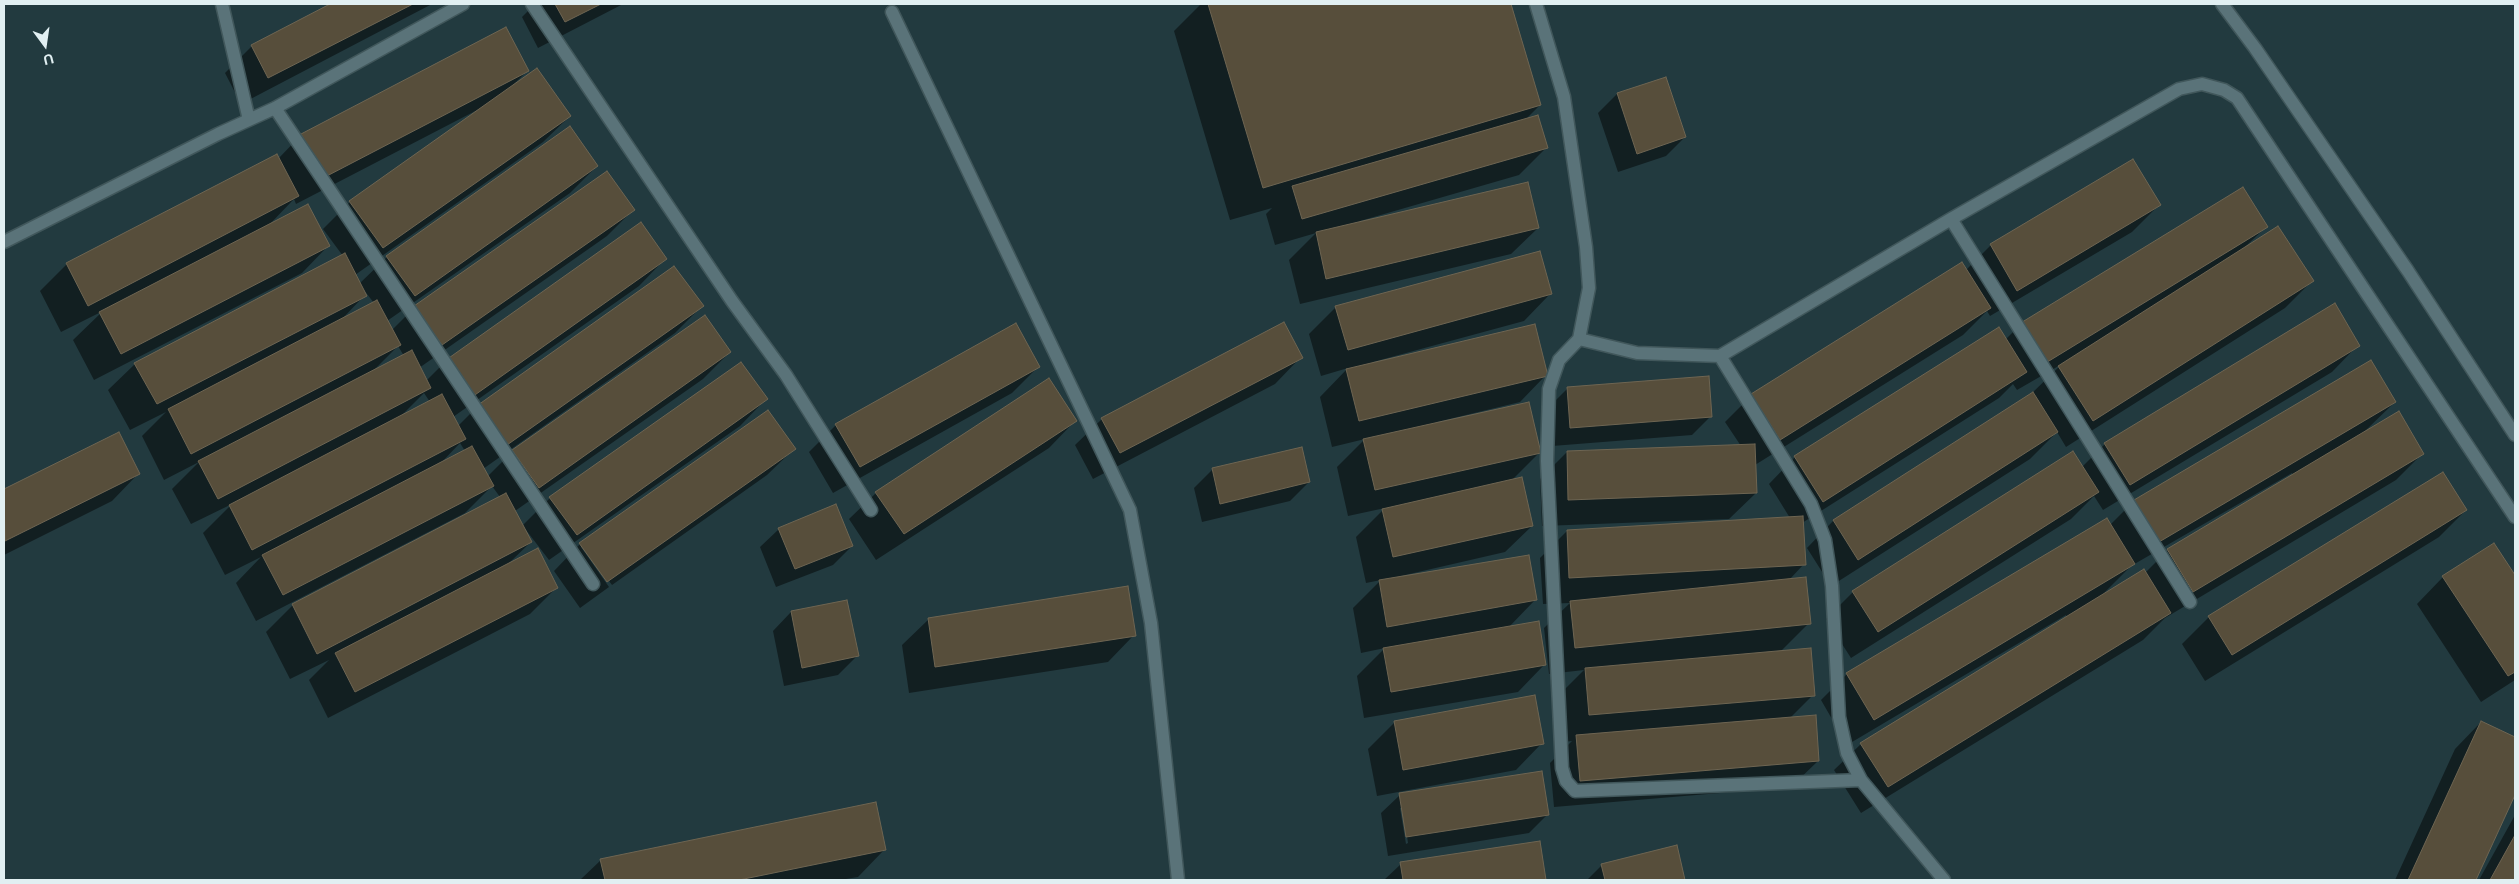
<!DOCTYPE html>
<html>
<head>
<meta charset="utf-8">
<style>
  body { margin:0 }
  #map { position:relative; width:2519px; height:884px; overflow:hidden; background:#223a3f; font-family:Helvetica,sans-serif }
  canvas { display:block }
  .frame { position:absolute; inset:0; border:5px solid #e1eff2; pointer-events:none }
  .north { position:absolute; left:20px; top:20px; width:50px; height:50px; -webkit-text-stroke:4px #223a3f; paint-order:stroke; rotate:166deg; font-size:14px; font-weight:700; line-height:20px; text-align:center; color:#e1eff2 }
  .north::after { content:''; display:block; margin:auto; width:18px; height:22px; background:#e1eff2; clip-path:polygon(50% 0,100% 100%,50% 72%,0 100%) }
</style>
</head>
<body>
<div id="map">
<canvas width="2519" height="884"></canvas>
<div class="frame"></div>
<div class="north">U</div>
</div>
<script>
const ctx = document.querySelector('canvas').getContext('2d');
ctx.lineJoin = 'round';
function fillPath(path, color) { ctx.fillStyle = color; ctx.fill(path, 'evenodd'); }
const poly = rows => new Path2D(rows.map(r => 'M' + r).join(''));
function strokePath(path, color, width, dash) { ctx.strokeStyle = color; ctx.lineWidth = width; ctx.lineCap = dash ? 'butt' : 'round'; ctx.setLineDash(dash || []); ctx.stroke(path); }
fillPath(poly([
  [333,4,432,4,241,104,225,73,252,46],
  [535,4,623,4,538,48,522,17],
  [1201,4,1510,4,1540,105,1525,120,1546,148,1519,175,1360,221,1361,223,1538,228,1511,254,1300,304,1289,260,1316,233,1275,245,1266,214,1272,208,1230,220,1174,31],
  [505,29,527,71,512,86,570,116,543,142,355,275,359,284,387,257,597,166,570,193,387,321,392,330,415,307,633,210,607,236,419,368,426,381,446,361,665,259,639,286,453,417,458,426,479,405,702,306,675,333,483,469,487,477,513,451,730,352,703,379,515,511,522,526,550,498,766,399,740,426,549,560,523,526,531,542,509,563,557,587,530,614,328,718,309,680,329,660,290,679,266,632,293,605,500,497,492,486,465,513,256,621,236,583,261,557,225,575,203,533,232,504,191,524,172,489,199,462,164,480,142,436,166,412,130,430,108,390,135,364,343,256,323,229,350,202,481,108,296,204,294,199,269,225,328,246,302,273,94,380,73,340,103,311,61,332,40,291,67,264,278,159,301,135],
  [360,285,374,303,342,319,365,295],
  [398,346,404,356,372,372],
  [424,393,430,402,400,417],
  [460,443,465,451,440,464],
  [1665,79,1685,137,1666,156,1618,172,1598,113,1617,94],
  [2132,161,2159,205,2132,232,1990,316,1987,311,1963,335,1755,465,1756,493,1729,519,1542,526,1540,479,1567,452,1741,446,1725,422,1752,395,1966,270,1991,245],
  [2266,227,2246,246,2312,281,2285,308,2066,447,2057,432,2030,459,1831,586,1807,548,1833,521,2031,394,2062,364,2017,390,2013,384,1999,398,1802,523,1804,564,1789,580,1809,623,1780,652,1813,695,1790,718,1818,761,1791,787,1554,807,1550,763,1572,741,1563,742,1558,696,1584,670,1549,674,1544,628,1570,603,1543,604,1540,558,1567,531,1790,518,1769,484,1795,457,2005,340,2020,325],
  [1550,294,1524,321,1373,362,1373,364,1546,375,1520,402,1437,422,1437,424,1539,453,1511,481,1532,526,1505,552,1401,576,1401,578,1535,600,1508,628,1544,665,1518,692,1364,718,1357,676,1385,648,1361,653,1353,608,1381,580,1366,583,1356,537,1385,508,1348,516,1337,467,1365,439,1332,447,1320,397,1348,368,1321,376,1309,334,1336,307],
  [2358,345,2332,372,2103,510,2094,496,2071,519,1851,658,1826,619,1853,592,2082,467,2105,444],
  [1301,357,1275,384,1093,479,1075,445,1102,419],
  [2371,362,2395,402,2365,431,2423,453,2396,480,2165,618,2143,640,1861,813,1834,770,1861,744,2067,617,2066,615,1847,745,1821,700,1847,674,2110,525,2134,501],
  [2292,473,2293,475,2168,550,2145,573,2104,593,2131,566],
  [1038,367,1012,393,833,493,809,452,836,425],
  [1568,388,1711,416,1692,435,1552,446,1549,407],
  [1075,421,1049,448,876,560,849,519,876,493],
  [118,434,138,474,112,501,4,555,4,490],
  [794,449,767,475,612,585,584,547,581,547,609,587,580,608,554,571,580,544],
  [1213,469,1309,482,1290,501,1202,522,1194,488],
  [2466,510,2439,537,2205,681,2182,644,2209,617],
  [779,529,852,546,833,565,776,587,760,547],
  [2493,544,2515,578,2515,680,2481,702,2417,604,2443,577],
  [791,612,857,656,838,675,784,686,773,631],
  [929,619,1134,635,1108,662,909,693,902,645],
  [1395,722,1542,743,1516,770,1377,796,1368,749],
  [2481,722,2515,738,2515,792,2475,880,2395,880,2455,749],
  [1400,795,1548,814,1529,833,1388,856,1381,813],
  [1400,808,1403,808,1408,843,1406,844],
  [2515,815,2515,880,2479,880],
  [1539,843,1545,880,1384,880,1401,864],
  [1676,847,1684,880,1587,880,1602,865],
  [884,850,858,877,840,880,580,880,601,860]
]), '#0007');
const building = poly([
  [330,4,413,4,268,78,251,45,330,4],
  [555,4,601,4,565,22,555,4],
  [1208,4,1511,4,1541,105,1263,188,1208,4],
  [506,27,529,71,323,178,301,134,506,27],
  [537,68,571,116,383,248,349,201,537,68],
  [1666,77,1686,137,1637,154,1617,93,1666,77],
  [1538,115,1548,148,1302,219,1292,186,1538,115],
  [570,126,598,166,415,296,386,256,570,126],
  [277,154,299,196,88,306,66,263,277,154],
  [2133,159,2161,205,2017,291,1990,244,2133,159],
  [607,171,635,210,442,345,414,306,607,171],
  [1528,182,1539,228,1326,279,1316,232,1528,182],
  [2243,187,2268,227,2044,364,2019,324,2243,187],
  [308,204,330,246,121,354,99,312,308,204],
  [641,222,667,259,472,397,446,360,641,222],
  [2278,226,2314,281,2093,421,2058,366,2278,226],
  [1540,251,1552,294,1348,350,1335,306,1540,251],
  [345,253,367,296,157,404,134,363,345,253],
  [1962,262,1991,308,1780,440,1751,394,1962,262],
  [674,266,704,306,507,445,478,405,674,266],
  [377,300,401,345,191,454,168,409,377,300],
  [2335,303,2360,346,2130,485,2104,443,2335,303],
  [705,315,731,352,539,488,512,450,705,315],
  [1284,322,1303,358,1120,453,1101,418,1284,322],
  [1016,323,1040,367,860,467,835,424,1016,323],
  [1535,324,1548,376,1359,421,1346,369,1535,324],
  [1999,327,2027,372,1823,502,1794,456,1999,327],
  [412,350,431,388,218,499,198,461,412,350],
  [2371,360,2396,402,2159,542,2134,500,2371,360],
  [741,362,768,399,577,535,549,497,741,362],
  [1709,376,1712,417,1570,428,1567,387,1709,376],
  [1049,378,1077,421,904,534,875,492,1049,378],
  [2033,392,2058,432,1858,560,1833,520,2033,392],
  [442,394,466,439,252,550,229,505,442,394],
  [1529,402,1541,453,1375,490,1363,439,1529,402],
  [768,410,796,449,607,582,579,543,768,410],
  [2399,411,2424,454,2193,592,2167,549,2399,411],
  [119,432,140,474,5,541,4,489,119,432],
  [1755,444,1757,493,1568,500,1567,451,1755,444],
  [472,446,494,486,283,595,262,555,472,446],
  [1302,447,1310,482,1220,504,1212,468,1302,447],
  [2073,451,2099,492,1878,632,1852,591,2073,451],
  [2443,472,2467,510,2232,655,2208,616,2443,472],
  [1522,477,1533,526,1393,557,1382,509,1522,477],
  [506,493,532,542,317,654,292,604,506,493],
  [836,504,853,546,795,569,778,528,836,504],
  [1803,516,1806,565,1569,578,1567,530,1803,516],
  [2107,518,2135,564,1874,720,1846,673,2107,518],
  [2494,543,2515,575,2515,672,2508,676,2442,576,2494,543],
  [538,548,558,588,355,692,335,653,538,548],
  [1529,555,1537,600,1387,627,1379,580,1529,555],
  [2144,569,2171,613,1888,787,1860,743,2144,569],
  [1806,577,1811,624,1575,648,1570,601,1806,577],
  [1128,586,1136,636,935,667,928,618,1128,586],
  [847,600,859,656,802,668,791,611,847,600],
  [1539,621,1546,665,1391,692,1383,648,1539,621],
  [1811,648,1815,696,1589,715,1585,668,1811,648],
  [1535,695,1544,744,1403,770,1394,721,1535,695],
  [1816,715,1819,761,1580,781,1576,735,1816,715],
  [2481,721,2515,737,2515,795,2476,880,2408,880,2481,721],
  [1542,771,1549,815,1406,837,1399,793,1542,771],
  [876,802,886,850,739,880,605,880,600,859,876,802],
  [2515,835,2515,880,2490,880,2515,835],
  [1540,841,1546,880,1403,880,1400,862,1540,841],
  [1677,845,1685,880,1605,880,1601,864,1677,845]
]);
fillPath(building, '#574e3b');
strokePath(building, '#6e6552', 1);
const service = poly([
  [222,4,249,120],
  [532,4,732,301,786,375,871,510],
  [1536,4,1564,97,1586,247,1589,288,1579,339,1559,360,1549,389,1547,461,1562,768,1566,781,1575,791,1861,780],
  [892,12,1130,510,1151,623,1178,880],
  [275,108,593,584],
  [1951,219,2190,602],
  [4,242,218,134,275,108,463,4],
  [1579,339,1637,353,1720,356],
  [1944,880,1861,780,1847,753,1839,717,1832,586,1825,540,1811,504,1720,356,1951,219,2179,89,2202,84,2224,90,2237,98,2515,517]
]);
const minor = poly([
  [2222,4,2255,48,2408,271,2515,435]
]);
strokePath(service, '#41575b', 15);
strokePath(minor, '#41575b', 15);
strokePath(service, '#5a7379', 12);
strokePath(minor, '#5a7379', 12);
</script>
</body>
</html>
